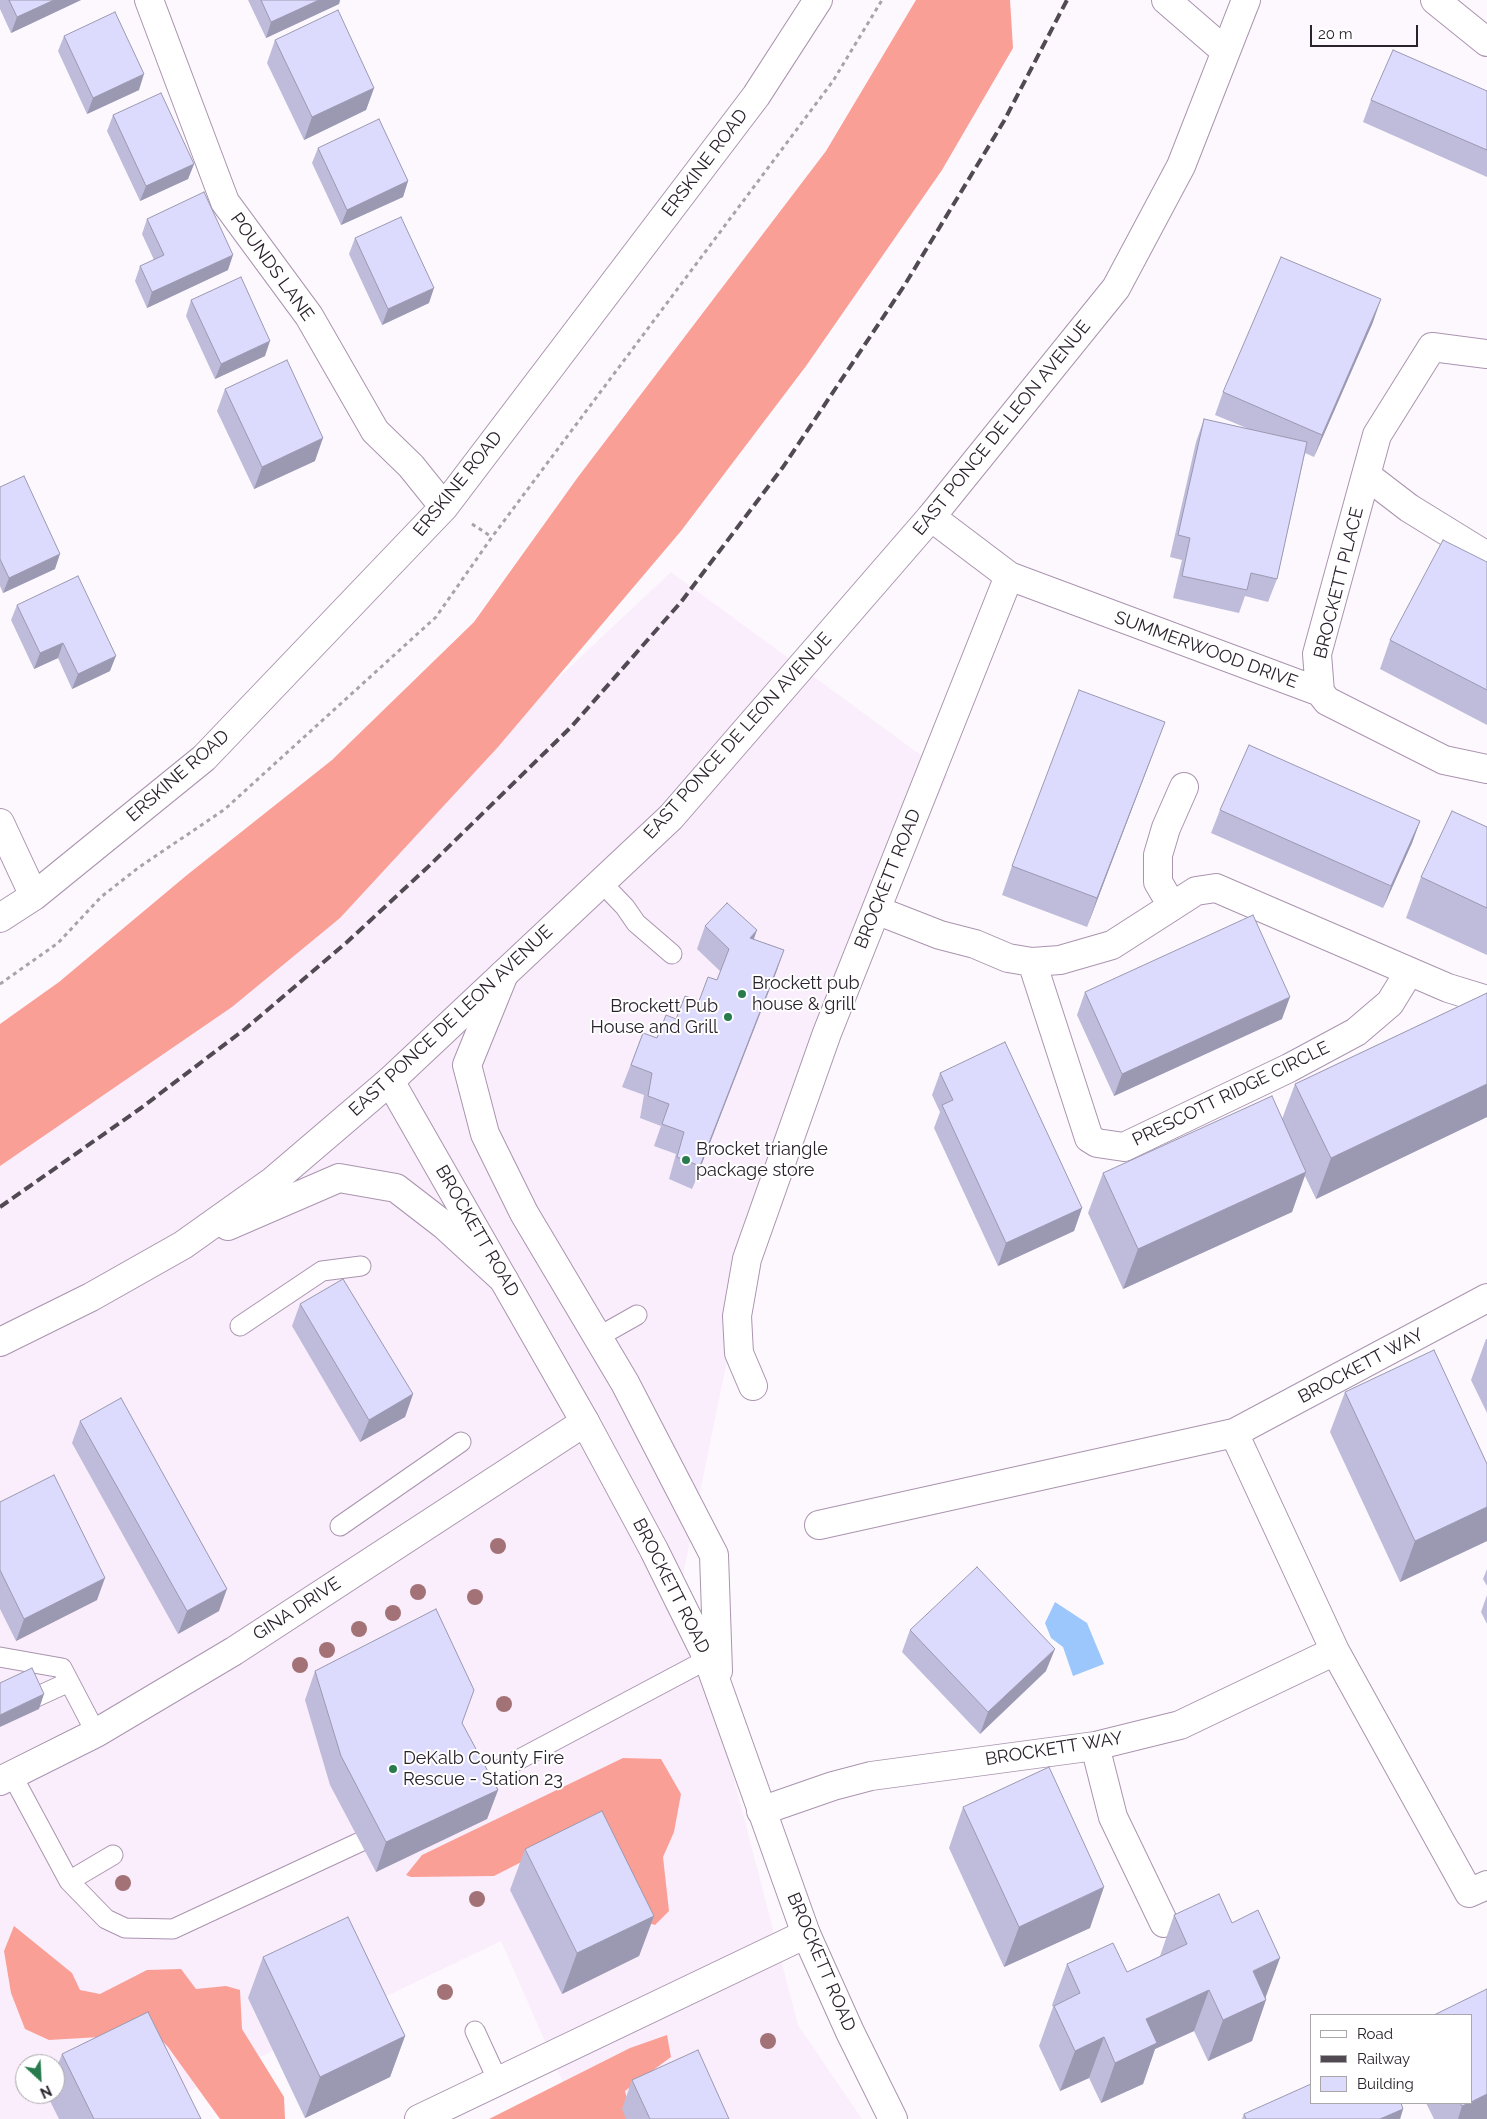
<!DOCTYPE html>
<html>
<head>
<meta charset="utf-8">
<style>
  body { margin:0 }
  #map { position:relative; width:1487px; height:2119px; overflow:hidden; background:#fdf8fe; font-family:Raleway,sans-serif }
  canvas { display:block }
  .legend { position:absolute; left:1310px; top:2014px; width:162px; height:90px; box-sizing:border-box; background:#fff; border:1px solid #aaa7ab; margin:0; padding:6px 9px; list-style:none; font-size:15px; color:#2a222c }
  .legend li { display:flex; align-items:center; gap:10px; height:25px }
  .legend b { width:25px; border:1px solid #aaa7ab }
  .north { position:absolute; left:15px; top:2054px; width:50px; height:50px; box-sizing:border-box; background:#fff; border:1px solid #aaa7ab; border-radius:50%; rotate:155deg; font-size:14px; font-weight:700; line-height:20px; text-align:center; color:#2a222c }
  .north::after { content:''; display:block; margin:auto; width:18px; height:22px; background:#287b4d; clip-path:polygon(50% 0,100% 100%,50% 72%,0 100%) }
  .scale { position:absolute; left:1310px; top:25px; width:108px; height:22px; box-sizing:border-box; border:2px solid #2a222c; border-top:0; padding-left:6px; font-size:15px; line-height:18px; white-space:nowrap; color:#2a222c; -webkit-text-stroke:4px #fff; paint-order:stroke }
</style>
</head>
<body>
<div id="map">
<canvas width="1487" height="2119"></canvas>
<ul class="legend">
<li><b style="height:6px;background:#fff"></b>Road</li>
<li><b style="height:6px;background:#514a53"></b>Railway</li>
<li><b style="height:14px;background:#dddbfd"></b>Building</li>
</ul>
<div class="north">N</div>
<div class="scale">20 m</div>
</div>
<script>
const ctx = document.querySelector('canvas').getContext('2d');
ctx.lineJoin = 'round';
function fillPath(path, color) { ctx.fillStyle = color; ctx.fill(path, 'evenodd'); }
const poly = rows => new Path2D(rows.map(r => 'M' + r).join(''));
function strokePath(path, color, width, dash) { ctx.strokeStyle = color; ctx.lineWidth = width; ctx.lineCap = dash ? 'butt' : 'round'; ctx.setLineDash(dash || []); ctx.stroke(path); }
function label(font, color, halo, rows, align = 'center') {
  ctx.font = font + ' Raleway,sans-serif'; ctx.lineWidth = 4; ctx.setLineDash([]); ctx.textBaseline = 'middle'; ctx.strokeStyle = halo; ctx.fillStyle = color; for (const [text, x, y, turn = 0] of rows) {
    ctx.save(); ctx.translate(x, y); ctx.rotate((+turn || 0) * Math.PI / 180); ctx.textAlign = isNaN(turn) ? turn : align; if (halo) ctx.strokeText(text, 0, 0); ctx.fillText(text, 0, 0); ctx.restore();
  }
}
fillPath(poly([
  [671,572,948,775,766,1171,682,1580,798,2025,862,2119,579,2119,501,1941,131,2119,0,2119,0,1115,439,790],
  [25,2064,55,2064,55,2094,25,2094]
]), '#faeefc');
fillPath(poly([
  [916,0,1010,0,1013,48,942,170,806,366,681,531,498,747,340,918,232,1007,0,1166,0,1024,59,982,187,875,332,760,474,622,578,477,826,151],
  [623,1758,661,1759,681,1794,674,1832,663,1857,669,1911,655,1925,634,1919,549,1848,494,1876,411,1877,406,1875,422,1855],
  [14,1926,72,1973,80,1990,100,1994,147,1970,181,1969,196,1989,226,1986,240,1990,242,2029,284,2097,285,2119,220,2119,168,2047,146,2024,117,2036,49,2040,25,2029,11,1993,4,1951],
  [667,2035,671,2057,625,2091,632,2119,489,2119,630,2048]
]), '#fa9f95');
fillPath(poly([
  [1055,1602,1087,1623,1104,1664,1073,1676,1063,1647,1051,1638,1045,1623]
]), '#9bc7fc');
const service = poly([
  [601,882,625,907,636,923,672,954],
  [240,1326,322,1271,361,1266],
  [598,1337,637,1315],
  [340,1526,461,1442],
  [0,1657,62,1668,96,1733],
  [34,1698,69,1682],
  [12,1775,69,1881,106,1919,125,1928,173,1929,360,1842],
  [469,1786,708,1659],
  [69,1881,113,1855],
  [475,2031,498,2081]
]);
const minor = poly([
  [149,0,225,202,309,316,375,431,411,466,444,507],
  [1435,0,1487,42],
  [1487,354,1432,347,1377,435,1366,475,1409,508,1487,556],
  [931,517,1009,576,1320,692,1327,701,1444,760,1487,769],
  [1320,692,1317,654,1366,475],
  [0,823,34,896],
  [1172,906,1158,882,1158,855,1166,828,1184,787],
  [876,910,940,935,975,944,1008,958,1032,962,1060,960,1112,945,1196,891,1216,888,1448,988,1487,1000],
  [0,918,34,896,204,758,444,507,756,96,818,0],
  [1032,962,1089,1138,1097,1143,1124,1147,1289,1068,1356,1032,1390,1003,1409,972],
  [753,1386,739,1353,737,1316,747,1259,827,1033,1009,576],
  [819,1525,1234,1433],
  [1335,1651,1234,1433,1487,1298],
  [1095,1746,1113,1817,1164,1923],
  [0,1781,96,1733,234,1651,585,1422],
  [761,1811,833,1786,871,1776,1095,1746,1180,1725,1335,1651,1469,1893,1487,1885],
  [419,2119,806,1934]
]);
const tertiary = poly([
  [1166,0,1225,51],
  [504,974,467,1065,485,1134,524,1213,625,1383,714,1555,718,1671],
  [390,1081,585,1422,654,1550,708,1659,806,1934,850,2032,893,2119]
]);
const secondary = poly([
  [228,1226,339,1178,396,1188,444,1225,504,1280],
  [0,1342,91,1297,183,1245,273,1181,390,1081,671,817,931,517,1116,288,1181,166,1246,0]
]);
strokePath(service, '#aa94af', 21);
strokePath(minor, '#aa94af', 30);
strokePath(tertiary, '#aa94af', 30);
strokePath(secondary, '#aa94af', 30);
strokePath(poly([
  [472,524,492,537],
  [0,984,58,943,101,897,138,868,225,809,436,617,492,537,833,81,882,0]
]), '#a8a2a9', 3, [4, 4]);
strokePath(service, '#fff', 19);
strokePath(minor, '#fff', 28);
strokePath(tertiary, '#fff', 28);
strokePath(secondary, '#fff', 28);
strokePath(poly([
  [0,1207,141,1108,245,1029,346,943,430,865,572,726,681,602,783,467,904,286,1004,121,1067,0]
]), '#514a53', 4, [10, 5]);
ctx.fillStyle = '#a27277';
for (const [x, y] of [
  [498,1546],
  [418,1592],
  [475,1597],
  [393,1613],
  [359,1629],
  [327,1650],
  [300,1665],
  [504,1704],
  [123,1883],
  [477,1899],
  [445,1992],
  [768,2041]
]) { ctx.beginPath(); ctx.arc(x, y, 8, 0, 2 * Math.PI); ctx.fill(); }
fillPath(poly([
  [0,0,81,0,11,33,0,9],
  [248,0,340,0,339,4,266,38],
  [64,36,139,90,87,114,58,51],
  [275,40,374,88,366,110,304,140,267,63],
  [1487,91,1487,177,1363,122,1371,100],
  [113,115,194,164,188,179,140,201,107,131],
  [318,148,408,181,403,197,341,225,312,163],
  [147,219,228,270,147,308,135,281,140,266,154,260,142,234],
  [355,238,429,303,382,325,349,254],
  [191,300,265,356,215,379,186,316],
  [1373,322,1314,457,1305,453,1277,579,1268,602,1245,596,1239,613,1173,598,1182,560,1170,557,1196,442,1204,419,1249,429,1215,415,1223,392],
  [225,389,315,461,254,489,217,411],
  [0,487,55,569,3,593,0,586],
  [1487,562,1487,725,1380,669,1390,640],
  [17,605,110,671,72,689,58,658,34,669,11,620],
  [1154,751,1087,927,1002,895,1012,866],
  [1220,810,1420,821,1412,843,1383,908,1211,833],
  [1487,827,1487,955,1406,918,1421,877],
  [705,926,753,939,784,950,692,1189,669,1179,676,1154,654,1146,661,1126,640,1118,644,1095,622,1087,643,1033,657,1038,676,1019,699,1001,717,980,721,972,697,949],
  [1085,992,1282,1019,1114,1096,1077,1015],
  [1487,993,1487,1117,1316,1199,1305,1176,1292,1212,1123,1289,1088,1213,1103,1173,1282,1119,1295,1084],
  [940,1073,1082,1208,1074,1231,998,1266,934,1128,940,1112,932,1095],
  [300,1304,413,1394,405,1417,360,1442,292,1326],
  [1486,1339,1487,1339,1487,1413,1471,1380],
  [1345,1392,1487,1464,1487,1541,1400,1582,1330,1432],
  [80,1421,219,1611,178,1634,72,1443],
  [0,1502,97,1600,16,1641,0,1609],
  [1487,1569,1487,1586,1483,1579],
  [1487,1595,1487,1624,1481,1612],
  [910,1630,1046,1671,980,1734,902,1652],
  [315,1671,462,1723,498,1790,487,1819,376,1872,330,1785,305,1700],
  [963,1807,1090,1928,1004,1967,949,1848],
  [525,1849,654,1916,639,1956,562,1994,510,1890],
  [1174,1915,1266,1998,1252,2041,1208,2061,1194,2031,1155,2049,1143,2084,1101,2103,1089,2078,1060,2091,1039,2046,1053,2007,1052,2005,1067,1964,1127,1972,1160,1956],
  [263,1957,405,2036,390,2077,305,2118,248,1998],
  [62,2054,201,2119,59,2119,47,2095,47,2094,55,2094,55,2072],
  [632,2080,729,2119,626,2119,622,2109],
  [1426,2103,1471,2103,1487,2119,1434,2119],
  [1403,2109,1400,2119,1242,2119,1244,2114]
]), '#bebcda');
fillPath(poly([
  [54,0,81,0,11,33,17,17],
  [319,0,340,0,339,4,266,38,271,22],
  [144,74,139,90,87,114,93,98],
  [374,88,366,110,304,140,312,117],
  [194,164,188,179,140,201,146,186],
  [408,181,403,197,341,225,347,210],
  [233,255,228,270,147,308,152,292],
  [434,288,429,303,382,325,388,309],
  [1381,299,1373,322,1314,457,1322,435],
  [270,341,265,356,215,379,221,364],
  [323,438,315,461,254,489,262,467],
  [60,554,55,569,3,593,9,578],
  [63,643,58,658,34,669,40,653],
  [116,656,110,671,72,689,78,674],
  [1165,722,1154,751,1087,927,1097,898],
  [1420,821,1412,843,1383,908,1391,886],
  [757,930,749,953,750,938],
  [784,950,776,973,692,1189,700,1166],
  [1290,997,1282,1019,1114,1096,1122,1074],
  [1487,1084,1487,1117,1316,1199,1331,1158],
  [1306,1172,1292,1212,1123,1289,1138,1249],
  [1082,1208,1074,1231,998,1266,1006,1243],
  [413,1394,405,1417,360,1442,369,1420],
  [1487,1507,1487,1541,1400,1582,1415,1541],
  [105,1578,97,1600,16,1641,24,1619],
  [227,1589,219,1611,178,1634,187,1611],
  [1055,1649,1046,1671,980,1734,988,1712],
  [44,1694,39,1709,0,1727,0,1715],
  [498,1790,487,1819,376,1872,386,1842],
  [1104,1887,1090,1928,1004,1967,1019,1927],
  [654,1916,639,1956,562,1994,577,1953],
  [1280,1958,1265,1999,1253,1971],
  [1209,1990,1194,2031,1155,2049,1143,2084,1101,2103,1115,2063,1146,2019],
  [1266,2000,1252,2041,1208,2061,1223,2020],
  [405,2036,390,2077,305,2118,320,2077],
  [1104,2037,1089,2078,1060,2091,1075,2051],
  [1487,2094,1487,2119,1458,2119,1462,2106],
  [1403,2109,1400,2119,1380,2119]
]), '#9b99b1');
const building = poly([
  [9,0,54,0,17,17,9,0],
  [261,0,319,0,271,22,261,0],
  [338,10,374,88,312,117,275,40,338,10],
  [115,12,144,74,93,98,64,36,115,12],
  [1393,50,1487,91,1487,150,1371,100,1393,50],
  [161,93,194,164,146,186,113,115,161,93],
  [379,119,408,181,347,210,318,148,379,119],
  [204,192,233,255,152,292,140,266,164,255,147,219,204,192],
  [401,217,434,288,388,309,355,238,401,217],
  [1281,257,1381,299,1322,435,1223,392,1281,257],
  [241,277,270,341,221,364,191,300,241,277],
  [287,360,323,438,262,467,225,389,287,360],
  [1204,419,1307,442,1277,579,1251,573,1247,590,1182,576,1190,538,1178,535,1204,419],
  [24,476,60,554,9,578,0,559,0,487,24,476],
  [1443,540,1487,562,1487,690,1390,640,1443,540],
  [78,576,116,656,78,674,63,643,40,653,17,605,78,576],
  [1079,690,1165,722,1097,898,1012,866,1079,690],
  [1249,745,1420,821,1391,886,1220,810,1249,745],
  [1452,811,1487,827,1487,908,1421,877,1452,811],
  [727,903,757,930,750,938,784,950,700,1166,677,1157,684,1132,662,1124,669,1104,648,1096,652,1073,631,1065,643,1033,657,1038,666,1015,676,1019,685,996,699,1001,708,977,717,980,729,949,705,926,727,903],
  [1253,915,1290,997,1122,1074,1085,992,1253,915],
  [1487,993,1487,1084,1331,1158,1295,1084,1487,993],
  [1005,1042,1082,1208,1006,1243,942,1105,953,1100,940,1073,1005,1042],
  [1272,1096,1306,1172,1138,1249,1103,1173,1272,1096],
  [343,1279,413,1394,369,1420,300,1304,343,1279],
  [1434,1350,1487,1464,1487,1507,1415,1541,1345,1392,1434,1350],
  [121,1398,227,1589,187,1611,80,1421,121,1398],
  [54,1475,105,1578,24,1619,0,1570,0,1502,54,1475],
  [977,1567,1055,1649,988,1712,910,1630,977,1567],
  [436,1609,474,1690,462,1723,498,1790,386,1842,341,1756,315,1671,436,1609],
  [32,1668,44,1694,0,1715,0,1683,32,1668],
  [1049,1767,1104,1887,1019,1927,963,1807,1049,1767],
  [602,1811,654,1916,577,1953,525,1849,602,1811],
  [1219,1894,1232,1923,1258,1910,1280,1958,1253,1971,1266,2000,1223,2020,1209,1990,1146,2019,1157,2043,1115,2063,1104,2037,1075,2051,1054,2006,1080,1993,1067,1964,1113,1943,1127,1972,1187,1944,1174,1915,1219,1894],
  [348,1917,405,2036,320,2077,263,1957,348,1917],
  [1487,1989,1487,2094,1471,2102,1471,2015,1434,2015,1487,1989],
  [148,2012,201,2119,94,2119,62,2054,148,2012],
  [698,2050,729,2119,650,2119,632,2080,698,2050],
  [1311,2084,1311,2103,1401,2103,1403,2109,1380,2119,1246,2119,1244,2114,1311,2084],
  [1460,2103,1469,2103,1462,2106,1460,2103]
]);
fillPath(building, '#dddbfd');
strokePath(building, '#9b99b1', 1);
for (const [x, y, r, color] of [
  [742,994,5,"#287b4d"],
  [728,1017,5,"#287b4d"],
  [686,1160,5,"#287b4d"],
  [393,1769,5,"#287b4d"]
]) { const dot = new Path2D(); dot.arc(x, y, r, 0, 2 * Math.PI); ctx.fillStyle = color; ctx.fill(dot); strokePath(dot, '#fff', 2); }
label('18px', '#2a222c', '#fff', [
  ["ERSKINE ROAD",705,163,-53],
  ["POUNDS LANE",272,267,54],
  ["EAST PONCE DE LEON AVENUE",1002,428,-51],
  ["ERSKINE ROAD",458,484,-51],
  ["BROCKETT PLACE",1339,583,-76],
  ["SUMMERWOOD DRIVE",1206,650,20],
  ["EAST PONCE DE LEON AVENUE",738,736,-48],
  ["ERSKINE ROAD",178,776,-41],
  ["BROCKETT ROAD",888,879,-68],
  ["EAST PONCE DE LEON AVENUE",451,1021,-43],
  ["PRESCOTT RIDGE CIRCLE",1231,1094,-26],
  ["BROCKETT ROAD",477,1231,60],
  ["BROCKETT WAY",1361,1366,-28],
  ["BROCKETT ROAD",671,1586,63],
  ["GINA DRIVE",297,1609,-33],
  ["BROCKETT WAY",1054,1749,-9],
  ["BROCKETT ROAD",821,1962,67]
]);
label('18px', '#2a222c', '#fff', [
  ["Brockett pub",752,984],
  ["house & grill",752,1005],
  ["Brockett Pub",718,1007,"right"],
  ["House and Grill",718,1028,"right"],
  ["Brocket triangle",696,1150],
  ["package store",696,1171],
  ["DeKalb County Fire",403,1759],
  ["Rescue - Station 23",403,1780]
], 'left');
</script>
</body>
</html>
